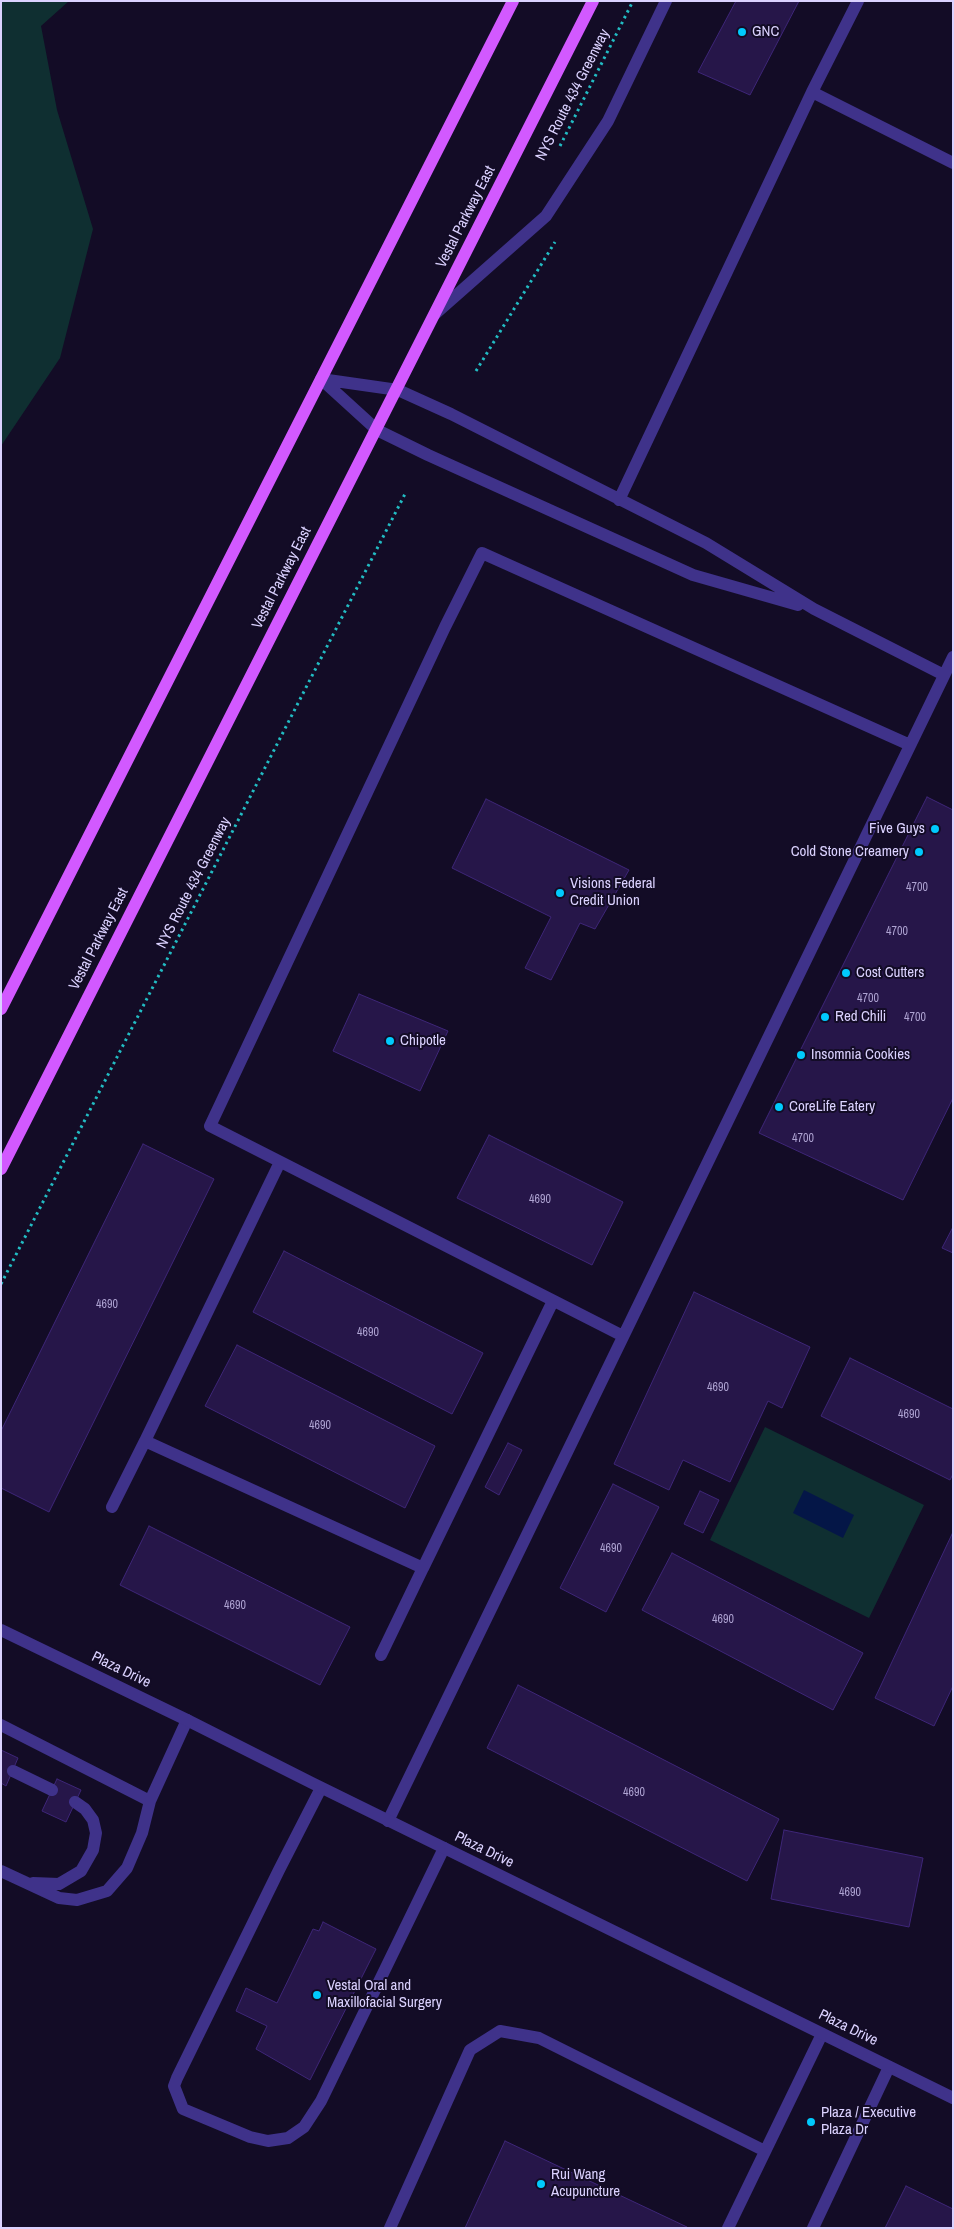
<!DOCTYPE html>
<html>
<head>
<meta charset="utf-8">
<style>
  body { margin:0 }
  #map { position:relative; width:954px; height:2229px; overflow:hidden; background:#130c26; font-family:"Archivo Narrow",sans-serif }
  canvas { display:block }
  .frame { position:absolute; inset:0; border:2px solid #dbd2ff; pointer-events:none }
</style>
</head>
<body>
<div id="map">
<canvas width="954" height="2229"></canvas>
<div class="frame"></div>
</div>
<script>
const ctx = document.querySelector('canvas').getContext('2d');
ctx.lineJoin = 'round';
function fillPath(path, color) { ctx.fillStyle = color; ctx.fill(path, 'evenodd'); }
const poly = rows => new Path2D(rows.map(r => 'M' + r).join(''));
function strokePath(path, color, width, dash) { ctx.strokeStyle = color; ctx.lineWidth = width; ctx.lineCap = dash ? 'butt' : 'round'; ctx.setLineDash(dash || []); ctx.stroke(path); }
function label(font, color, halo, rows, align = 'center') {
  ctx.font = font + ' "Archivo Narrow",sans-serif'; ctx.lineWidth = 4; ctx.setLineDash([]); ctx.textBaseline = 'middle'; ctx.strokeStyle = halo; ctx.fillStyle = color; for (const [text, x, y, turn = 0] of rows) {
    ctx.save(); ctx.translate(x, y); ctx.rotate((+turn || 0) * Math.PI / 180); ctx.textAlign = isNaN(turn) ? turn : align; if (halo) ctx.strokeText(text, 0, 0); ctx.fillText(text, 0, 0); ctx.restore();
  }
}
fillPath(poly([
  [1,1,69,1,41,26,57,110,93,229,60,358,1,446],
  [765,1427,924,1505,869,1618,710,1540]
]), '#0f2f31');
fillPath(poly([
  [804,1490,854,1515,843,1538,793,1513]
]), '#041647');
const building = poly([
  [736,1,799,1,750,95,698,72,736,1],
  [927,797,953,810,953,1098,903,1200,759,1133,927,797],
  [486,799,629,870,595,929,580,923,551,980,525,968,551,917,452,868,486,799],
  [359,994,448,1031,420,1091,333,1051,359,994],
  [489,1135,623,1202,592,1265,457,1198,489,1135],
  [143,1144,214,1179,49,1512,1,1488,1,1431,143,1144],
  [953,1227,953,1253,942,1248,953,1227],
  [284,1251,483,1353,452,1414,253,1312,284,1251],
  [694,1292,810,1347,782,1408,768,1401,730,1482,683,1460,669,1490,614,1464,694,1292],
  [237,1345,435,1446,405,1508,205,1406,237,1345],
  [850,1358,953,1409,953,1474,950,1480,821,1416,850,1358],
  [508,1443,522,1450,499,1495,485,1487,508,1443],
  [613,1484,659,1507,606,1612,560,1588,613,1484],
  [700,1491,719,1500,703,1533,684,1524,700,1491],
  [149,1526,350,1627,320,1685,120,1585,149,1526],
  [953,1532,953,1686,934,1726,875,1698,953,1532],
  [672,1553,863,1653,833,1710,642,1610,672,1553],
  [518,1685,779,1819,747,1881,487,1748,518,1685],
  [1,1750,18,1758,6,1786,1,1783,1,1750],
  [57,1779,81,1790,66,1822,42,1811,57,1779],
  [784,1830,923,1858,909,1927,771,1899,784,1830],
  [323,1922,376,1949,310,2080,256,2049,267,2026,236,2011,246,1988,277,2003,313,1929,319,1931,323,1922],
  [505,2141,687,2227,687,2228,465,2228,505,2141],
  [906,2186,953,2209,953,2228,885,2228,906,2186]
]);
fillPath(building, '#261649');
strokePath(building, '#3e2678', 1);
strokePath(poly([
  [560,146,633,1],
  [476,371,555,242],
  [1,1284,406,492]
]), '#22bcc3', 3, [2.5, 4]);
strokePath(poly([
  [812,92,953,163],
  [435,314,546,216,608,121,666,1],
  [321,379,398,390,451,414,706,543,814,609,944,675],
  [321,379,377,430,428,455,693,575,798,605],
  [619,500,812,92,858,1],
  [280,1162,145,1441,423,1568,553,1301],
  [623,1336,210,1126,445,627,482,553,910,745],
  [112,1507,145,1441],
  [381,1655,423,1568],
  [1,1725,150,1801],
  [13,1771,52,1790],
  [321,1788,279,1870,177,2078,174,2086,183,2109,250,2137,268,2141,288,2138,304,2127,321,2101,444,1848],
  [388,1821,953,657],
  [1,1871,59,1898,77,1900,107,1891,127,1868,142,1833,150,1801,187,1720],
  [33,1883,59,1884,81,1871,93,1850,96,1833,93,1820,85,1809,75,1802],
  [390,2228,470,2050,500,2031,539,2038,765,2151],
  [728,2228,822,2034],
  [813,2228,889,2067]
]), '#3f328a', 12);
strokePath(poly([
  [1,1630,187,1720,312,1783,953,2098]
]), '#3f328a', 12);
strokePath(poly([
  [1,1009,513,1],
  [1,1169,593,1]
]), '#d259ff', 12);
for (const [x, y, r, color] of [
  [742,32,5,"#00cafd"],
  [935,829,5,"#00cafd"],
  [919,852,5,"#00cafd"],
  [560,893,5,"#00cafd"],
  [846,973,5,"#00cafd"],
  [825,1017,5,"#00cafd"],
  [390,1041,5,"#00cafd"],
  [801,1055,5,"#00cafd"],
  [779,1107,5,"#00cafd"],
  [317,1995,5,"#00cafd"],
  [811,2122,5,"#00cafd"],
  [541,2184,5,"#00cafd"]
]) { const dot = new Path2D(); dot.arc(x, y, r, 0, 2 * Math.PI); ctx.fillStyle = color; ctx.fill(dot); strokePath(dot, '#130c26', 2); }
label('12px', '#aea3d2', null, [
  ["4700",917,888],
  ["4700",897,932],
  ["4700",868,999],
  ["4700",915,1018],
  ["4700",803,1139],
  ["4690",540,1200],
  ["4690",107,1305],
  ["4690",368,1333],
  ["4690",718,1388],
  ["4690",909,1415],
  ["4690",320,1426],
  ["4690",611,1549],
  ["4690",235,1606],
  ["4690",723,1620],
  ["4690",634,1793],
  ["4690",850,1893]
]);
label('15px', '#dbd2ff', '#130c26', [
  ["GNC",752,32],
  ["Five Guys",925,829,"right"],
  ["Cold Stone Creamery",909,852,"right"],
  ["Visions Federal",570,884],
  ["Credit Union",570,901],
  ["Cost Cutters",856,973],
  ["Red Chili",835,1017],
  ["Chipotle",400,1041],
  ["Insomnia Cookies",811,1055],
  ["CoreLife Eatery",789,1107],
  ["Vestal Oral and",327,1986],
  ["Maxillofacial Surgery",327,2003],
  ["Plaza / Executive",821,2113],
  ["Plaza Dr",821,2130],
  ["Rui Wang",551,2175],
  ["Acupuncture",551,2192]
], 'left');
label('15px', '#dbd2ff', '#130c26', [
  ["NYS Route 434 Greenway",573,95,-63],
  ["Vestal Parkway East",466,217,-63],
  ["Vestal Parkway East",282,578,-63],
  ["NYS Route 434 Greenway",194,883,-63],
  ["Vestal Parkway East",99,939,-63],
  ["Plaza Drive",121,1670,26],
  ["Plaza Drive",484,1850,26],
  ["Plaza Drive",848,2028,26]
]);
</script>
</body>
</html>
